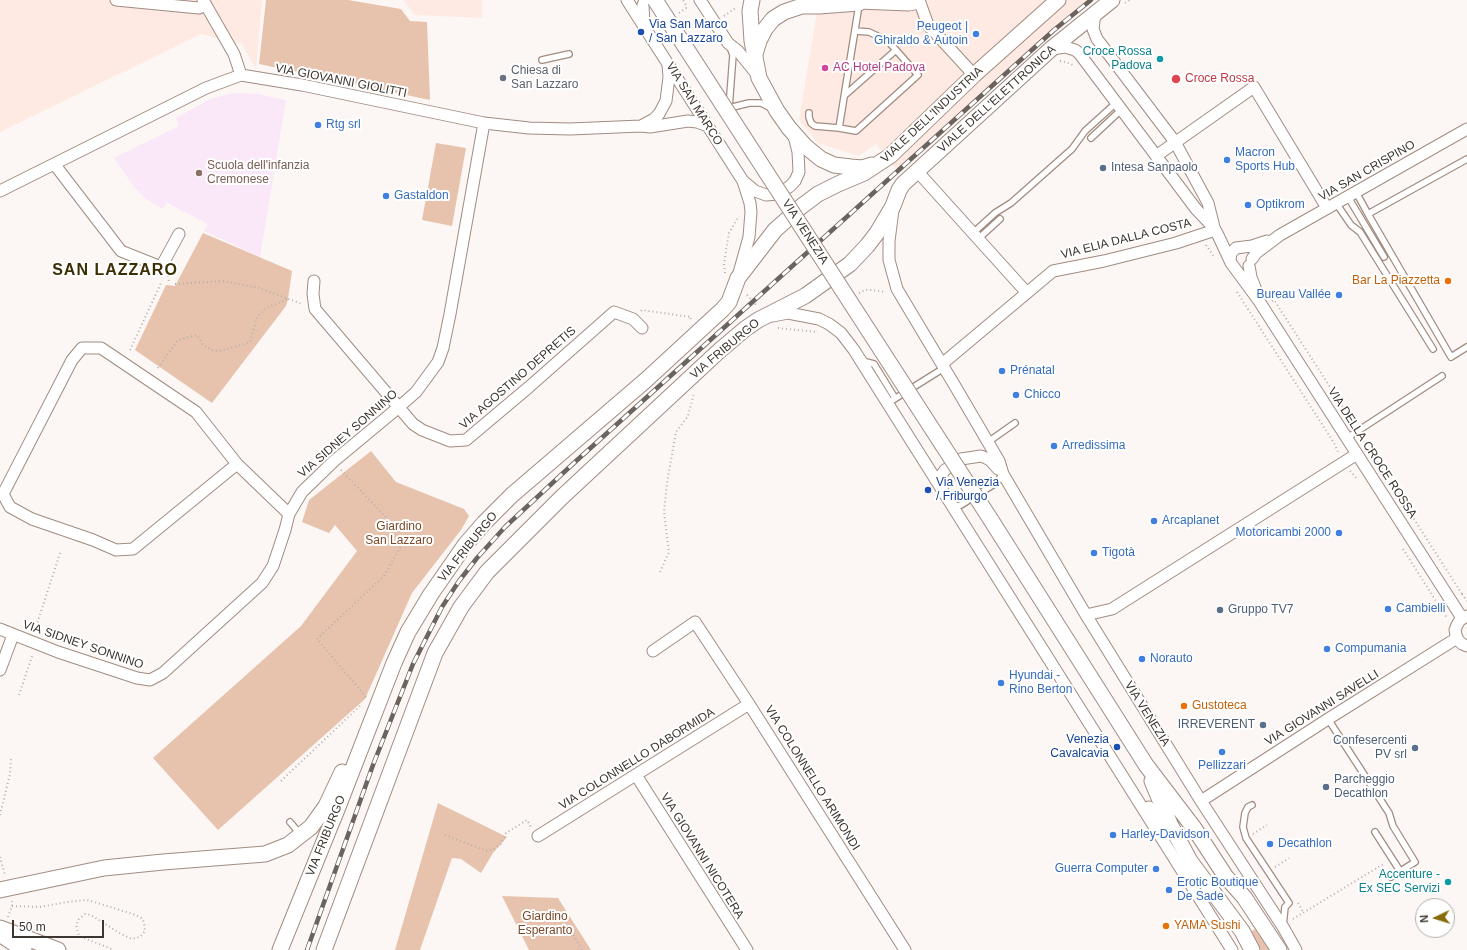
<!DOCTYPE html>
<html>
<head>
<meta charset="utf-8">
<style>
  body { margin:0 }
  #map { position:relative; width:1467px; height:950px; overflow:hidden; background:#fcf7f4; font-family:Helvetica,sans-serif }
  canvas { display:block }
  .north { position:absolute; left:1415px; top:898px; width:40px; height:40px; box-sizing:border-box; background:#fff; border:1px solid #b1aeac; border-radius:50%; rotate:266deg; font-size:11px; font-weight:700; line-height:16px; text-align:center; color:#3d352f }
  .north::after { content:''; display:block; margin:auto; width:14px; height:18px; background:#866a06; clip-path:polygon(50% 0,100% 100%,50% 72%,0 100%) }
  .scale { position:absolute; left:12px; top:920px; width:92px; height:18px; box-sizing:border-box; border:2px solid #3d352f; border-top:0; padding-left:5px; font-size:12px; line-height:14px; white-space:nowrap; color:#3d352f; -webkit-text-stroke:3px #fff; paint-order:stroke }
</style>
</head>
<body>
<div id="map">
<canvas width="1467" height="950"></canvas>
<div class="north">N</div>
<div class="scale">50 m</div>
</div>
<script>
const ctx = document.querySelector('canvas').getContext('2d');
ctx.lineJoin = 'round';
function fillPath(path, color) { ctx.fillStyle = color; ctx.fill(path, 'evenodd'); }
const poly = rows => new Path2D(rows.map(r => 'M' + r).join(''));
function strokePath(path, color, width, dash) { ctx.strokeStyle = color; ctx.lineWidth = width; ctx.lineCap = dash ? 'butt' : 'round'; ctx.setLineDash(dash || []); ctx.stroke(path); }
function label(font, color, halo, rows, align = 'center') {
  ctx.font = font + ' Helvetica,sans-serif'; ctx.lineWidth = 4; ctx.setLineDash([]); ctx.textBaseline = 'middle'; ctx.strokeStyle = halo; ctx.fillStyle = color; for (const [text, x, y, turn = 0] of rows) {
    ctx.save(); ctx.translate(x, y); ctx.rotate((+turn || 0) * Math.PI / 180); ctx.textAlign = isNaN(turn) ? turn : align; if (halo) ctx.strokeText(text, 0, 0); ctx.fillText(text, 0, 0); ctx.restore();
  }
}
fillPath(poly([
  [0,0,262,0,256,69,242,44,201,34,0,132],
  [404,0,482,0,482,18,414,15],
  [819,0,1089,0,1054,28,897,170,876,144,859,156,818,143,799,120]
]), '#fee9e3');
fillPath(poly([
  [236,93,257,94,286,100,260,257,204,231,208,224,167,203,163,209,146,199,134,187,114,158,179,126,176,118,212,98]
]), '#fae8f9');
fillPath(poly([
  [266,0,348,0,401,9,410,21,427,22,430,100,259,64],
  [436,143,466,148,452,226,422,220],
  [203,233,292,271,288,299,286,306,212,403,135,350,166,285,175,286],
  [371,451,396,482,464,509,469,516,461,530,412,593,365,699,218,830,153,758,301,626,357,551,335,525,329,533,302,522,309,500],
  [438,803,507,837,493,853,481,873,461,859,452,858,420,950,395,950],
  [502,896,558,898,591,950,529,950],
  [1255,929,1269,950,1261,950,1251,932]
]), '#e7c3ae');
const lane = poly([
  [855,31,869,32,888,41,918,75,856,131,839,128,859,5],
  [730,47,733,55,729,108,749,103,761,103,771,108],
  [542,60,569,54],
  [845,95,896,50],
  [809,113,809,117,811,123,815,126,839,128],
  [1091,138,1121,110],
  [1356,192,1368,214,1467,159],
  [1348,197,1384,257],
  [1336,203,1351,225,1360,232,1433,349],
  [1368,214,1451,357,1467,347],
  [973,233,995,213,1011,203,1072,149,1085,131,1116,103],
  [978,239,1000,219],
  [862,361,874,364,895,398],
  [888,403,944,368],
  [1347,438,1442,376],
  [988,442,1015,423],
  [953,507,961,505,996,483,1003,474],
  [1328,719,1389,813,1393,826,1415,862,1391,877],
  [1252,805,1248,807,1245,813,1243,827,1246,838,1289,903,1285,907,1283,926],
  [290,822,300,834],
  [1375,832,1400,871]
]);
const street = poly([
  [116,0,199,8,206,5],
  [203,0,234,54,241,75],
  [627,0,743,181,750,203,751,212,749,237,739,273],
  [700,0,728,43,738,51,759,77],
  [919,0,928,25,974,75],
  [859,3,909,5,919,3],
  [1095,13,1093,29,1097,39,1175,142,1208,203,1214,227],
  [644,25,643,5,645,0],
  [1052,49,1065,47,1075,50,1079,53,1196,209,1214,228,1218,235,1231,263,1259,301,1462,618],
  [641,126,654,119,659,114,666,101,669,77,668,65],
  [1156,156,1254,87,1327,208],
  [55,165,121,251,161,267,179,234],
  [917,171,1027,293],
  [743,181,755,191,766,195,777,194,789,187,795,181,799,172,798,152,794,136],
  [0,191,206,88,241,75,302,85,484,123,529,128,570,129,641,126,650,127,688,121,697,122,708,126],
  [893,210,889,241,889,260,897,289,955,386,999,461,1003,474,1086,615,1201,801,1283,927,1296,950],
  [1252,259,1256,253,1280,235,1467,129],
  [1230,260,1231,253,1236,248,1252,246,1267,241],
  [1249,266,1251,277,1256,290],
  [314,281,313,294,315,309,413,424,422,430,450,441,466,440,529,387,614,312,633,319,642,328],
  [773,316,788,313,819,319,829,324,841,333,854,350,1232,950],
  [942,364,1053,271,1104,261,1176,243,1215,230],
  [237,464,133,549,116,550,93,540,32,519,10,507,3,494,72,360,82,348,101,348,196,412,237,464,289,514],
  [937,481,945,470,961,459,981,456,986,458,990,460,998,469],
  [1086,615,1112,609,1357,454],
  [1467,616,1460,620,1457,625,1455,630,1456,635,1458,640,1462,644,1467,646],
  [0,629,58,652,137,678,150,680,163,673,262,583,273,566,285,530,289,514,302,492,334,461,399,407,416,392,438,362,443,348,450,314,484,123],
  [653,651,695,622,749,704,905,950],
  [0,670,13,635],
  [636,775,747,950],
  [1201,801,1328,719,1457,638],
  [1149,807,1171,834],
  [538,836,749,704]
]);
const secondary = poly([
  [752,0,750,11,752,41,759,78,777,111,789,128,805,146,821,159,834,165,851,167,862,168,872,165],
  [755,54,759,41,765,29,773,19,784,12,802,6,819,6,859,3],
  [991,520,1146,765,1194,828,1226,877,1244,897,1279,950],
  [1152,781,1170,824,1190,861,1242,931,1252,950],
  [0,890,104,868,163,862,265,854,288,845,311,827,326,806,342,772],
  [0,928,58,950],
  [1,935,24,950],
  [280,950,338,807,394,663,408,632,431,594,465,545,484,523,512,495,646,380,723,309,729,302,738,278,775,230,802,206,818,194,838,184,864,173,890,156,974,75,1058,0],
  [324,950,435,653,461,607,487,572,562,497,719,351,745,329,758,320,805,296,850,264,867,246,877,233,893,206,899,190,903,184,1051,49,1112,0]
]);
strokePath(lane, '#a18c80', 8);
strokePath(street, '#a18c80', 13);
strokePath(secondary, '#a18c80', 17);
strokePath(poly([
  [1125,3,1130,0],
  [679,13,686,8,686,5,683,0],
  [724,16,737,7],
  [1060,61,1066,62,1073,65],
  [1206,245,1215,258],
  [725,273,724,264,727,244,729,233,739,216],
  [168,276,169,282],
  [175,284,223,281,259,288,302,304],
  [1237,292,1334,443,1338,452],
  [859,293,865,290,871,290,886,292],
  [747,295,757,306],
  [1272,301,1274,300,1354,424],
  [641,311,642,310,691,317,690,320],
  [778,328,817,332],
  [130,350,162,281],
  [158,368,178,340,197,335,203,345,214,351,225,350,250,342,257,317,266,308,288,299],
  [1362,438,1462,594,1461,595],
  [341,470,398,530,400,548,384,576,317,639,366,697],
  [1350,471,1358,480],
  [1403,549,1441,609,1442,608],
  [660,572,669,552,664,512,667,483,676,432,688,416,694,393],
  [1462,594,1467,601],
  [1441,609,1447,618],
  [35,630,61,550],
  [19,695,33,654],
  [281,781,362,704],
  [0,815,10,774,11,759],
  [1253,834,1267,825],
  [445,835,487,851,494,849,501,844,506,833,527,820,531,827],
  [0,857,5,875],
  [1275,867,1289,858],
  [1298,903,1303,912],
  [12,906,40,907,67,902,86,900,94,902,136,915,141,918,144,922,145,931,140,937,132,939,121,934,91,915,85,914,79,919,76,925,79,936,114,950],
  [559,911,582,950],
  [8,917,12,906,12,901],
  [1293,919,1385,863]
]), '#b5afaa', 2, [1, 3]);
strokePath(lane, '#fff', 5.5);
strokePath(street, '#fff', 11);
strokePath(secondary, '#fff', 15);
const rail = poly([
  [307,950,373,765,413,664,442,607,459,581,477,558,505,527,575,462,1054,30,1091,0]
]);
strokePath(rail, '#6a635e', 4.5);
strokePath(rail, '#fff', 3, [9]);
const secondaryBridge = poly([
  [655,0,991,520]
]);
strokePath(secondaryBridge, '#a18c80', 17, []);
strokePath(secondaryBridge, '#fff', 15);
for (const [x, y, r, color] of [
  [641,32,4,"#1a4fb4"],
  [976,34,4,"#3f7fe0"],
  [1160,59,4,"#0f9aa8"],
  [825,68,4,"#d1479c"],
  [503,78,4,"#6b7280"],
  [1176,79,5,"#e0444e"],
  [318,125,4,"#3f7fe0"],
  [1227,160,4,"#3f7fe0"],
  [1103,168,4,"#5c6f8a"],
  [199,173,4,"#8d6e63"],
  [386,196,4,"#3f7fe0"],
  [1248,205,4,"#3f7fe0"],
  [1448,281,4,"#e8710a"],
  [1339,295,4,"#3f7fe0"],
  [1002,371,4,"#3f7fe0"],
  [1016,395,4,"#3f7fe0"],
  [1054,446,4,"#3f7fe0"],
  [928,490,4,"#1a4fb4"],
  [1154,521,4,"#3f7fe0"],
  [1339,533,4,"#3f7fe0"],
  [1094,553,4,"#3f7fe0"],
  [1388,609,4,"#3f7fe0"],
  [1220,610,4,"#5c6f8a"],
  [1327,649,4,"#3f7fe0"],
  [1142,659,4,"#3f7fe0"],
  [1001,683,4,"#3f7fe0"],
  [1184,706,4,"#e8710a"],
  [1263,725,4,"#5c6f8a"],
  [1117,747,4,"#1a4fb4"],
  [1415,748,4,"#5c6f8a"],
  [1222,752,4,"#3f7fe0"],
  [1326,787,4,"#5c6f8a"],
  [1113,835,4,"#3f7fe0"],
  [1270,844,4,"#3f7fe0"],
  [1156,869,4,"#3f7fe0"],
  [1448,882,4,"#0f9aa8"],
  [1169,890,4,"#3f7fe0"],
  [1166,926,4,"#e8710a"]
]) { const dot = new Path2D(); dot.arc(x, y, r, 0, 2 * Math.PI); ctx.fillStyle = color; ctx.fill(dot); strokePath(dot, '#fff', 1.5); }
label('12px', '#164399', '#fff', [
  ["Via San Marco",649,25],
  ["/ San Lazzaro",649,39],
  ["Via Venezia",936,483],
  ["/ Friburgo",936,497],
  ["Venezia",1109,740,"right"],
  ["Cavalcavia",1109,754,"right"]
], 'left');
label('12px', '#366cbe', '#fff', [
  ["Peugeot |",968,27,"right"],
  ["Ghiraldo & Autoin",968,41,"right"],
  ["Rtg srl",326,125],
  ["Macron",1235,153],
  ["Sports Hub",1235,167],
  ["Gastaldon",394,196],
  ["Optikrom",1256,205],
  ["Bureau Vallée",1331,295,"right"],
  ["Prénatal",1010,371],
  ["Chicco",1024,395],
  ["Arredissima",1062,446],
  ["Arcaplanet",1162,521],
  ["Motoricambi 2000",1331,533,"right"],
  ["Tigotà",1102,553],
  ["Cambielli",1396,609],
  ["Compumania",1335,649],
  ["Norauto",1150,659],
  ["Hyundai -",1009,676],
  ["Rino Berton",1009,690],
  ["Pellizzari",1222,766,"center"],
  ["Harley-Davidson",1121,835],
  ["Decathlon",1278,844],
  ["Guerra Computer",1148,869,"right"],
  ["Erotic Boutique",1177,883],
  ["De Sade",1177,897]
], 'left');
label('12px', '#0d838f', '#fff', [
  ["Croce Rossa",1152,52],
  ["Padova",1152,66],
  ["Accenture -",1440,875],
  ["Ex SEC Servizi",1440,889]
], 'right');
label('12px', '#b23c85', '#fff', [
  ["AC Hotel Padova",833,68]
], 'left');
label('12px', '#5b616d', '#fff', [
  ["Chiesa di",511,71],
  ["San Lazzaro",511,85]
], 'left');
label('12px', '#be3a42', '#fff', [
  ["Croce Rossa",1185,79]
], 'left');
label('12px', '#3d352f', '#fff', [
  ["VIA GIOVANNI GIOLITTI",341,81,11],
  ["VIALE DELL'ELETTRONICA",997,99,-42],
  ["VIA SAN MARCO",694,104,58],
  ["VIALE DELL'INDUSTRIA",932,115,-43],
  ["VIA SAN CRISPINO",1367,171,-30],
  ["VIA VENEZIA",805,232,57],
  ["VIA ELIA DALLA COSTA",1126,239,-14],
  ["VIA FRIBURGO",725,349,-40],
  ["VIA AGOSTINO DEPRETIS",518,378,-41],
  ["VIA SIDNEY SONNINO",348,434,-41],
  ["VIA DELLA CROCE ROSSA",1372,453,57],
  ["VIA FRIBURGO",468,547,-51],
  ["VIA SIDNEY SONNINO",83,645,19],
  ["VIA GIOVANNI SAVELLI",1322,708,-32],
  ["VIA VENEZIA",1147,714,58],
  ["VIA COLONNELLO DABORMIDA",637,759,-32],
  ["VIA COLONNELLO ARIMONDI",812,778,58],
  ["VIA FRIBURGO",326,836,-68],
  ["VIA GIOVANNI NICOTERA",702,856,58]
]);
label('12px', '#785e54', '#fff', [
  ["Scuola dell'infanzia",207,166],
  ["Cremonese",207,180]
], 'left');
label('12px', '#4e5e75', '#fff', [
  ["Intesa Sanpaolo",1111,168],
  ["Gruppo TV7",1228,610],
  ["IRREVERENT",1255,725,"right"],
  ["Confesercenti",1407,741,"right"],
  ["PV srl",1407,755,"right"],
  ["Parcheggio",1334,780],
  ["Decathlon",1334,794]
], 'left');
label('12px', '#c56008', '#fff', [
  ["Bar La Piazzetta",1440,281,"right"],
  ["Gustoteca",1192,706],
  ["YAMA Sushi",1174,926]
], 'left');
label('12px', '#7b4a2a', '#fff', [
  ["Giardino",399,527],
  ["San Lazzaro",399,541],
  ["Giardino",545,917],
  ["Esperanto",545,931]
]);
ctx.letterSpacing = '1px';
label('bold 16px', '#3c2e03', '#fff', [
  ["SAN LAZZARO",115,271]
]);
ctx.letterSpacing = '0px';
</script>
</body>
</html>
